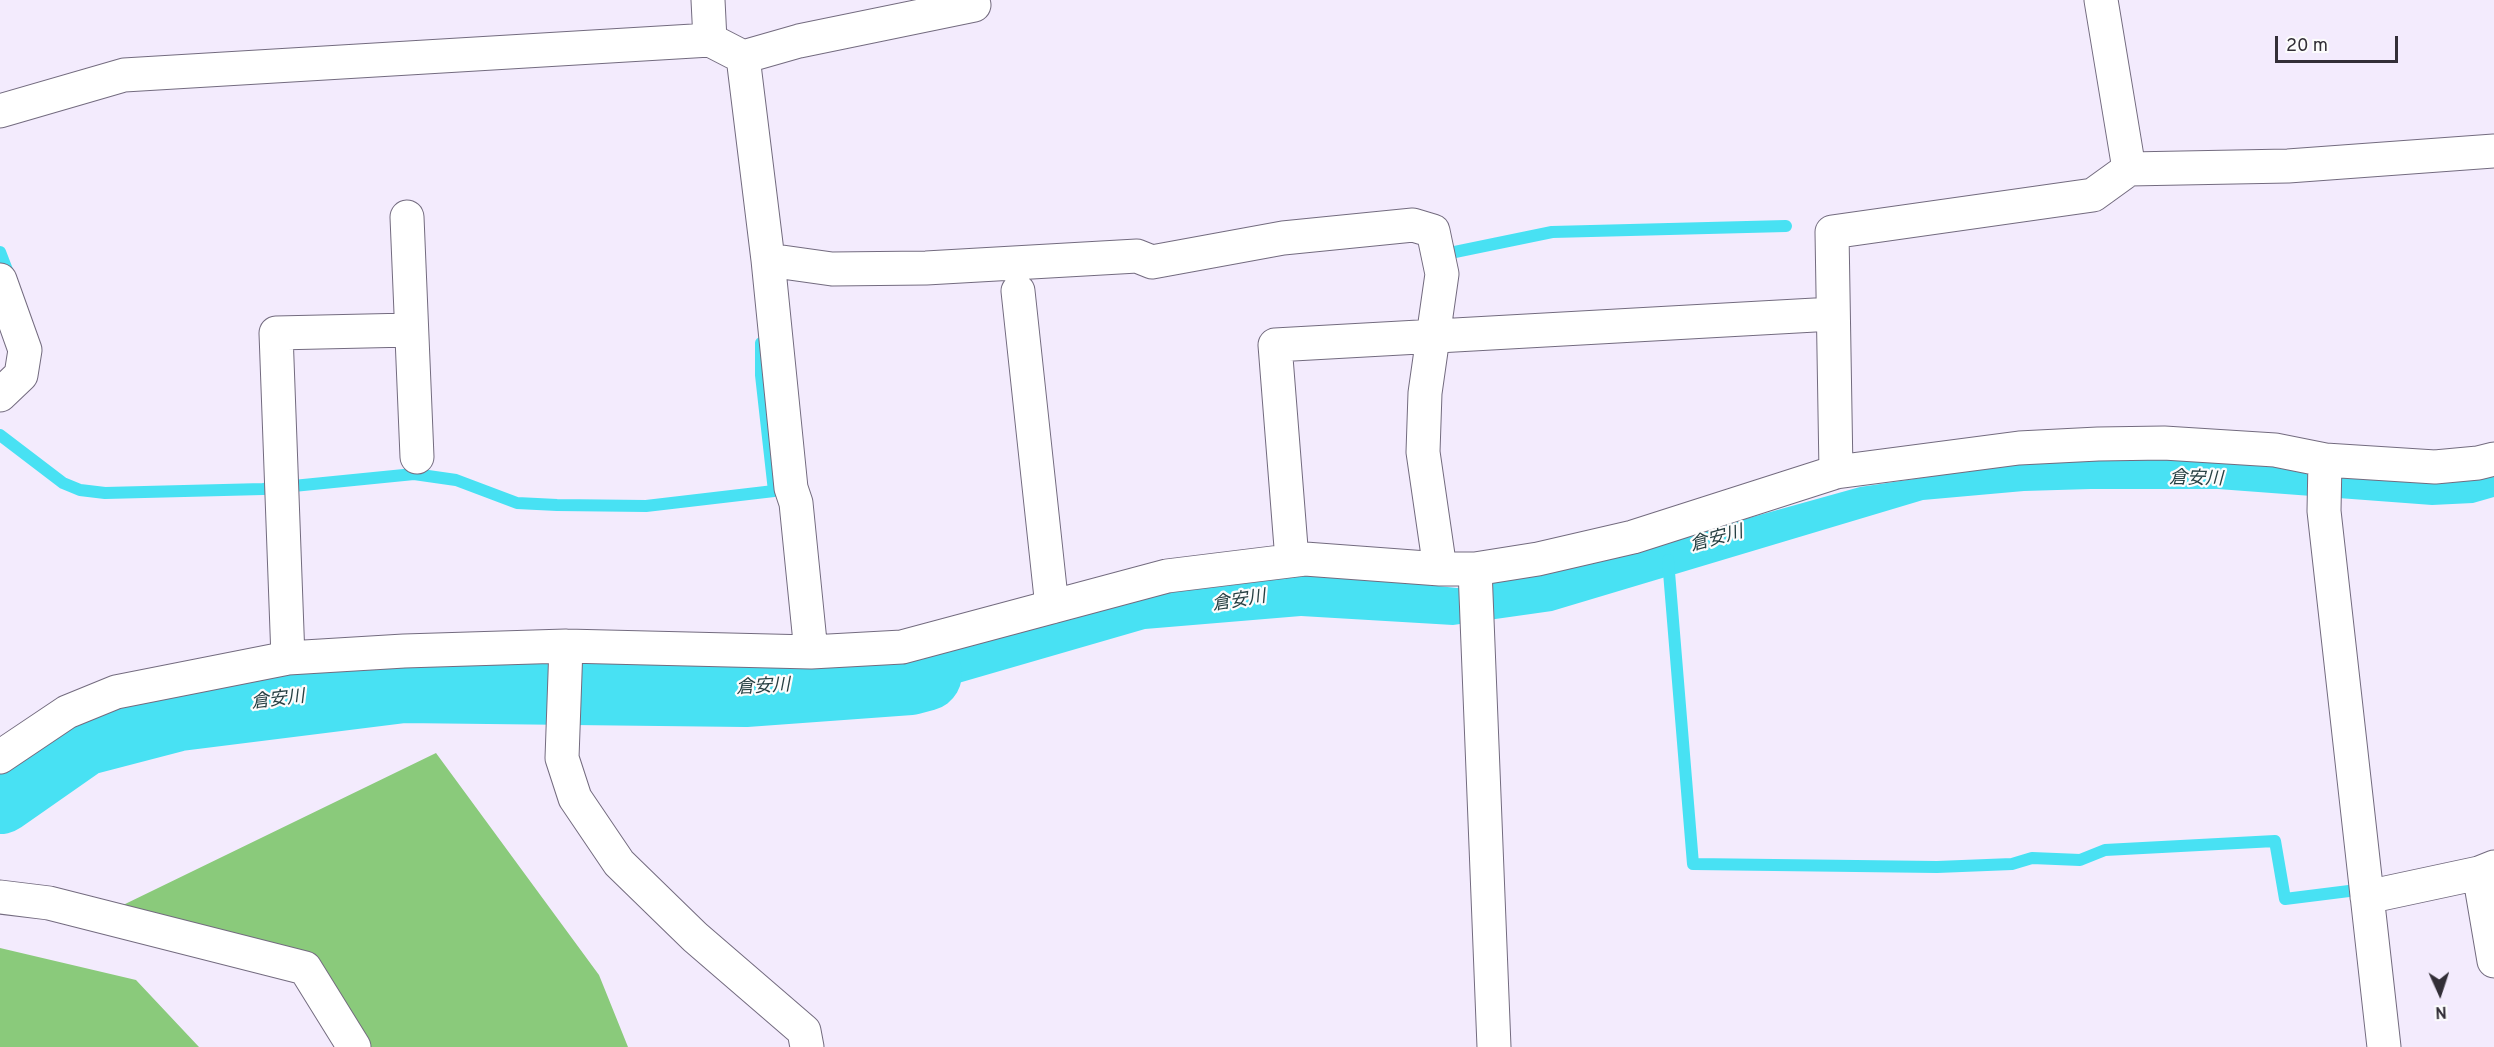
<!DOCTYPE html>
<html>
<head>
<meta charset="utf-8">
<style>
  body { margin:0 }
  #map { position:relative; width:2494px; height:1047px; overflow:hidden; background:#f3ebfd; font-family:Overpass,sans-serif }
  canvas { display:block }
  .north { position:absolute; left:2410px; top:963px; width:60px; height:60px; -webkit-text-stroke:4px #fcfcfc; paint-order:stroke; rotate:177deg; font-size:16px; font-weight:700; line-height:24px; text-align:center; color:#322e37 }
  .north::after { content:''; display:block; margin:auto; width:21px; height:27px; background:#322e37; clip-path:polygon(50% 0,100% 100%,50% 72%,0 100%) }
  .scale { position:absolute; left:2275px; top:36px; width:123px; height:27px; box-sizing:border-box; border:3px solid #322e37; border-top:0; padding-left:8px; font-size:18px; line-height:21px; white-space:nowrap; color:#322e37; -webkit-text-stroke:4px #fcfcfc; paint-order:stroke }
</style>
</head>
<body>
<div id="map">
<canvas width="2494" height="1047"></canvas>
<div class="north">N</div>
<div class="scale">20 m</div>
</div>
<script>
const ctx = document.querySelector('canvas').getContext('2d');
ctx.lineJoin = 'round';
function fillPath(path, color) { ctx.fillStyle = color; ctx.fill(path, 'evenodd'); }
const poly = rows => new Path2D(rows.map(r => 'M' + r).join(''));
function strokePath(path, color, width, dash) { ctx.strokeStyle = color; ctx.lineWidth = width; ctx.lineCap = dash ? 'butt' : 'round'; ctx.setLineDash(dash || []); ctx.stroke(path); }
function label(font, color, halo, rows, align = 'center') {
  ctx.font = font + ' Overpass,"Noto Sans JP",sans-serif'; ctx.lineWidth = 4.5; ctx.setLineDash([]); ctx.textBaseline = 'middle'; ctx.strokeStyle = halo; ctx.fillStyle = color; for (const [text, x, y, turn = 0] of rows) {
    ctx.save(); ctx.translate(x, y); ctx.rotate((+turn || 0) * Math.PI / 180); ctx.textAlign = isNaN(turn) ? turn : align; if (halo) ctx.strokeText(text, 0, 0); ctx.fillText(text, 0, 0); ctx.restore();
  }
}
fillPath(poly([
  [436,753,599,975,628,1047,365,1047,306,957,121,906],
  [0,948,136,980,199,1047,0,1047]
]), '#8aca7b');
fillPath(poly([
  [2125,458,2494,474,2494,497,2473,503,2432,505,2218,489,2091,489,2024,491,1923,500,1552,611,1453,625,1301,616,1145,629,955,684,825,702,821,663,1168,586,1313,573,1457,588,1666,541,1860,487,2021,463]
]), '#48e1f3');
strokePath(poly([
  [1439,250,1450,253,1552,232,1786,226],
  [0,252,10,278],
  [0,435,63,483,80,490,105,493,263,489,414,474,456,480,517,503,557,505,646,506,774,491,761,375,761,343],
  [1668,560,1693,864,1937,867,2012,864,2032,858,2080,860,2105,850,2275,841,2285,899,2365,889]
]), '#48e1f3', 12);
strokePath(poly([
  [0,797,83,739,179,714,403,686,745,690,910,678,925,674]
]), '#48e1f3', 74);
const street = poly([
  [708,0,710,40],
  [2101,0,2129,169],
  [743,57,768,260,791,488,796,503,811,652],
  [0,111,124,75,710,40,743,57,799,41,974,5],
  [407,217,417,457],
  [768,260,832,269,926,268,1137,256,1152,262,1283,238,1413,225,1433,231,1442,274,1425,393,1423,452,1440,569],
  [0,280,25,350,21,375,0,395],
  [1018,291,1052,607],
  [2325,460,2324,511,2384,1047],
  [1836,472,1832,232,2093,195,2129,169,2288,166,2494,151],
  [1292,560,1275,345,1833,314],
  [1475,569,1494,1047],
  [566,646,562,758,575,798,619,863,695,937,804,1031,807,1047],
  [288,658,276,333,411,330],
  [0,757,67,712,116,692,288,658,404,651,566,646,811,652,902,647,1167,576,1305,559,1440,569,1475,569,1538,559,1633,537,1836,472,2019,448,2098,444,2164,443,2275,450,2325,460,2435,467,2478,463,2494,459],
  [2479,873,2494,961],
  [0,897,49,903,305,968,354,1047],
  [2367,897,2479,873,2494,867]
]);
strokePath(street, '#736b7f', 35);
strokePath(street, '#fff', 33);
label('italic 18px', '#263f42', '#fcfcfc', [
  ["倉安川",2196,480,1],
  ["倉安川",1717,540,-15],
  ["倉安川",1239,602,-9],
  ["倉安川",763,688,-3],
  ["倉安川",278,701,-7]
]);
</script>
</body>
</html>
